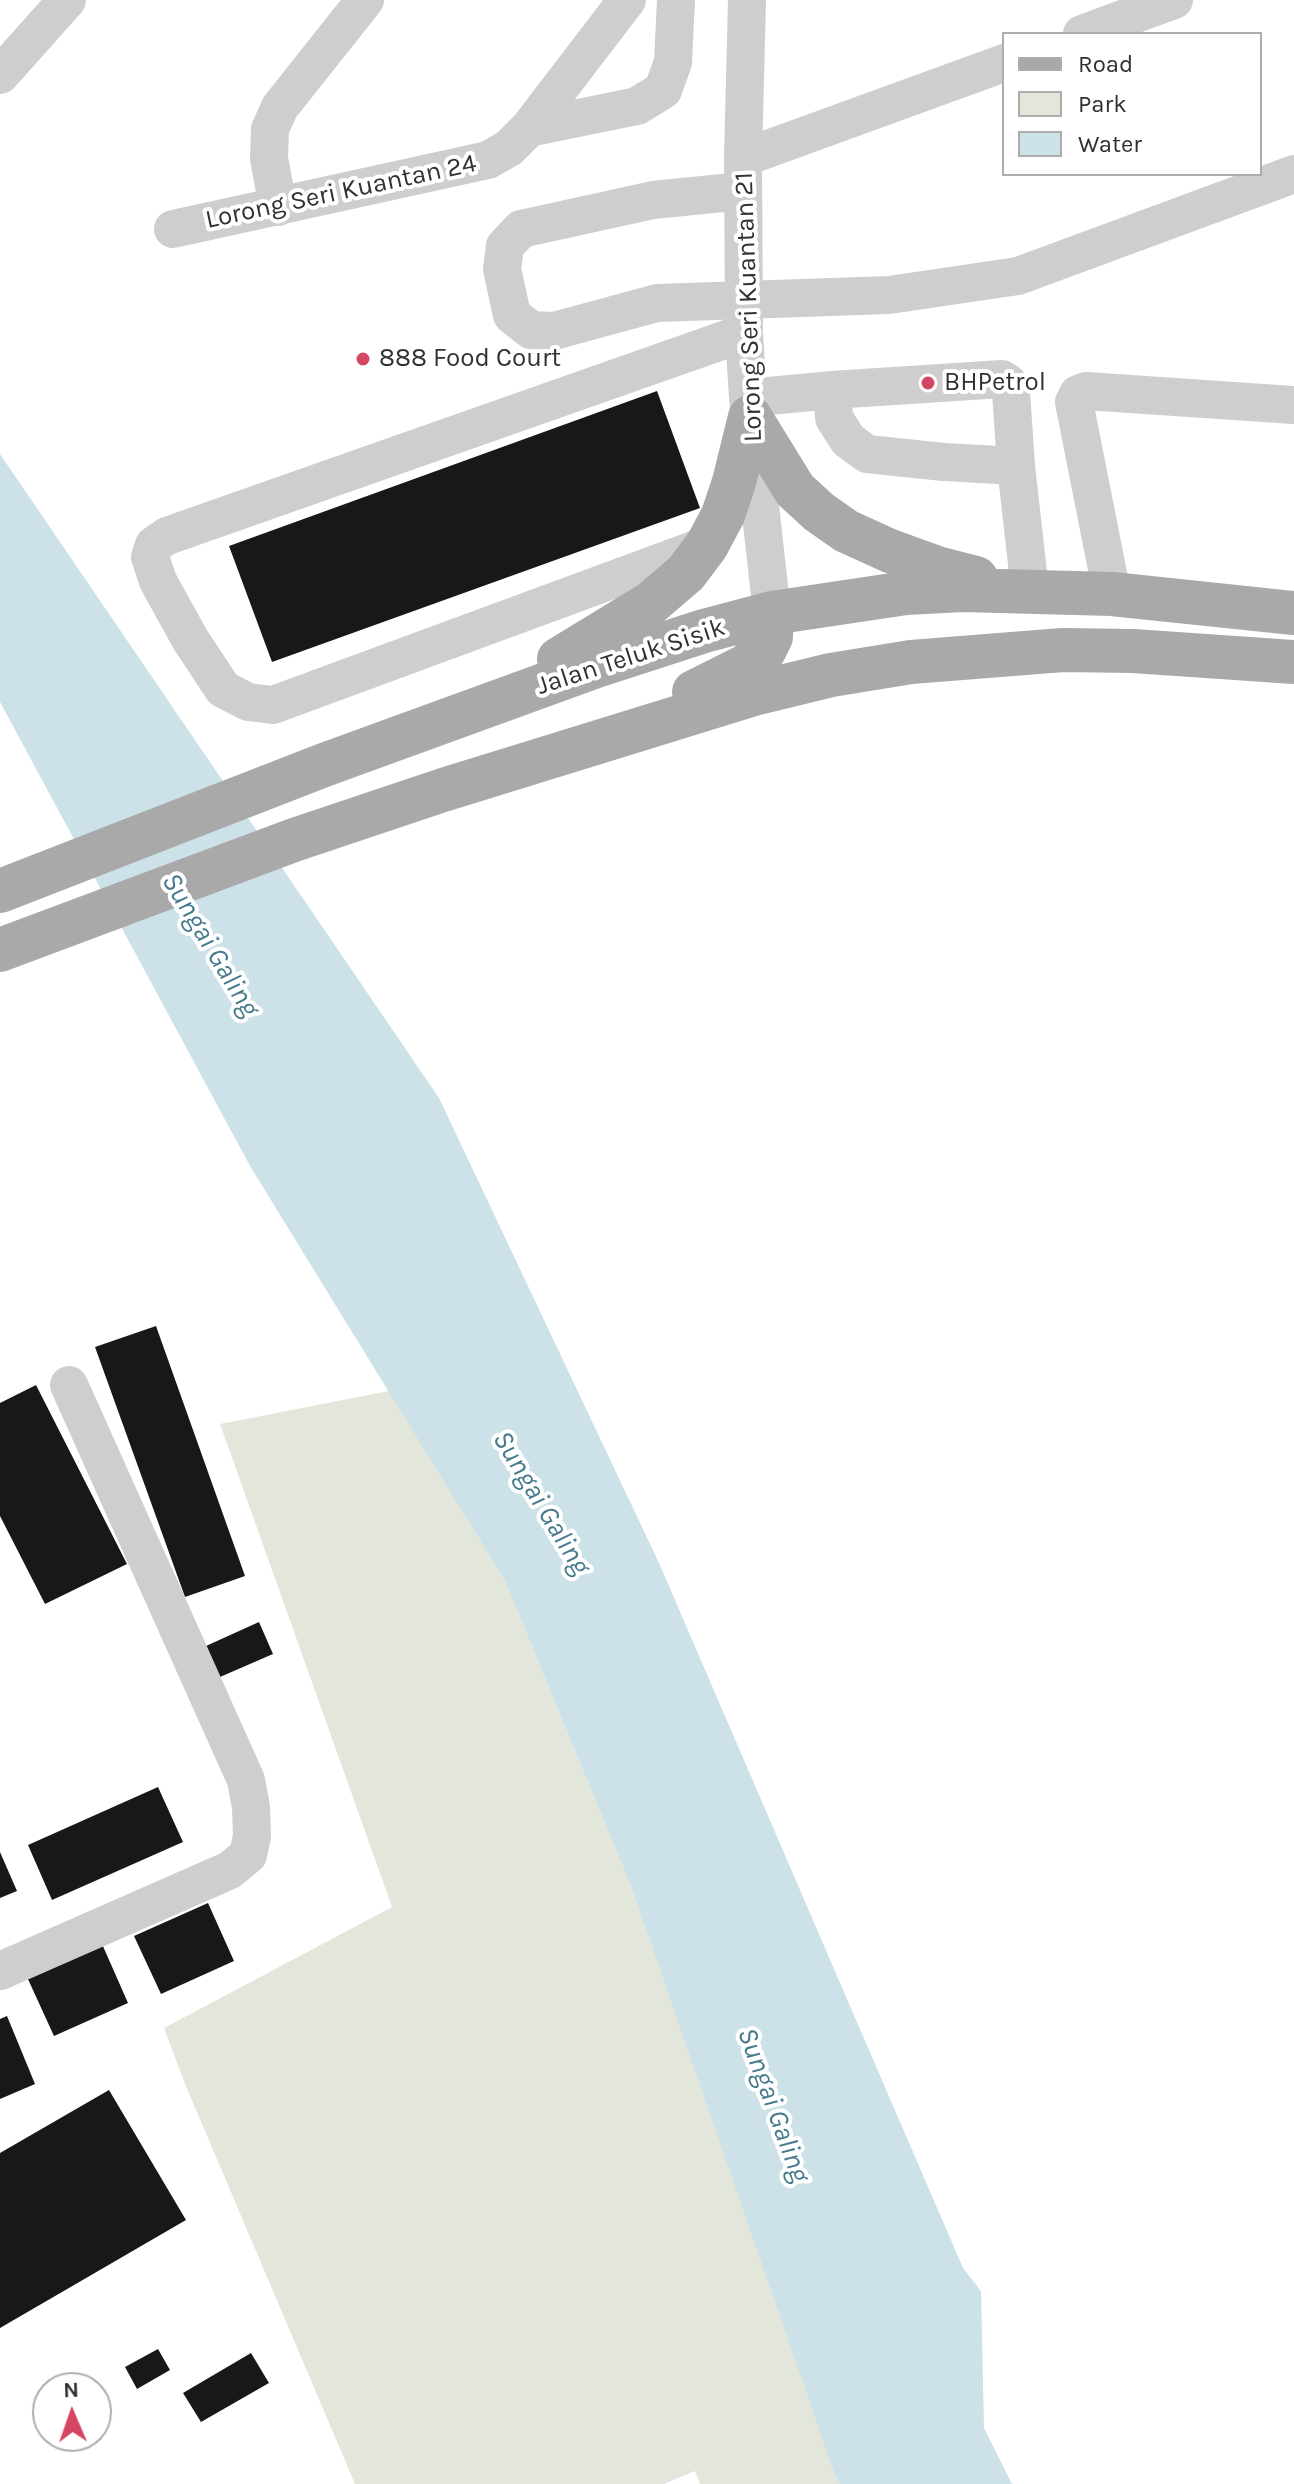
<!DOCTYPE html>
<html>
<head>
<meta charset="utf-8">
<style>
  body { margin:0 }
  #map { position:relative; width:1294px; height:2484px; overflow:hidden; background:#fff; font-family:Karla,sans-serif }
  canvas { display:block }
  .legend { position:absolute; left:1002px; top:32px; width:260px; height:144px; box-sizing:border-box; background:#fff; border:2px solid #adadad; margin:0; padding:10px 14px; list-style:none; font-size:24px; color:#313131 }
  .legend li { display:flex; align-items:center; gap:16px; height:40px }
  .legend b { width:40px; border:2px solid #adadad }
  .north { position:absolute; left:32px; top:2372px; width:80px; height:80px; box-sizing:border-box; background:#fff; border:2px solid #adadad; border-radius:50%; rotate:358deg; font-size:22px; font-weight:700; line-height:32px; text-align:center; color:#313131 }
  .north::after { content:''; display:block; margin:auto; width:28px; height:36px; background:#d54663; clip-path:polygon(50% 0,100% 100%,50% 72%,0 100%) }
</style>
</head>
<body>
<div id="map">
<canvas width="1294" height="2484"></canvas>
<ul class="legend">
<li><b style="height:10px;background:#a9a9a9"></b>Road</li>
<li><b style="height:22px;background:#e3e7db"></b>Park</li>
<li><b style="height:22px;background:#cce1e8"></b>Water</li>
</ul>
<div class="north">N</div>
</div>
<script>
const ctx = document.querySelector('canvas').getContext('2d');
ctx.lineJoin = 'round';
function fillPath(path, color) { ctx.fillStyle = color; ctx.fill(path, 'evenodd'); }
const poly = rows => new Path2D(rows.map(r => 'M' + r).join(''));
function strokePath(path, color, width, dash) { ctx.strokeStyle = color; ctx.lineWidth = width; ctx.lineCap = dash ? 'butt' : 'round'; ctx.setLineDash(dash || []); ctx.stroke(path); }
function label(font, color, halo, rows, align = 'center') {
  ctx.font = font + ' Karla,sans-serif'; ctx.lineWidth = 8; ctx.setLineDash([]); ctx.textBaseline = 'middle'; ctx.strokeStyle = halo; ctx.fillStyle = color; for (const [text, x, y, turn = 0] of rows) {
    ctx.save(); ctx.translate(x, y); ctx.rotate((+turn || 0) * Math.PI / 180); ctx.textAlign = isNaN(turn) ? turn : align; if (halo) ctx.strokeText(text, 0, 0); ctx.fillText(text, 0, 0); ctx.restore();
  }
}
fillPath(poly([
  [389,1391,505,1581,632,1889,840,2484,700,2484,695,2471,664,2484,355,2484,185,2084,164,2028,392,1907,220,1424]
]), '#e3e7db');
fillPath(poly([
  [0,454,439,1098,659,1563,963,2268,981,2291,984,2428,1012,2484,840,2484,834,2472,632,1889,505,1581,250,1166,0,702]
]), '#cce1e8');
fillPath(poly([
  [657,391,700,508,272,662,229,546],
  [156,1326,245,1576,185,1597,95,1347],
  [36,1385,127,1564,45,1604,0,1516,0,1403],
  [259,1622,273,1654,220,1677,206,1646],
  [158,1787,183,1842,52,1900,28,1845],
  [0,1852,17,1891,0,1898],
  [208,1903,234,1961,161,1994,134,1936],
  [102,1944,128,2003,54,2036,27,1977],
  [7,2016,35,2084,0,2099,0,2019],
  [109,2090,186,2220,0,2328,0,2153],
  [158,2349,170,2370,137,2389,125,2367],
  [251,2353,269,2383,201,2422,183,2393]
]), '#181818');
strokePath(poly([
  [747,0,743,158,744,333,748,398,772,613],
  [1082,34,1174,0],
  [0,75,67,0],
  [529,128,637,106,663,90,673,62,676,0],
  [743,158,1004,63],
  [743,191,653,200,521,229,505,246,502,269,512,315,531,330,554,331,657,303,889,295,1018,276,1294,174],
  [278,207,269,158,270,129,280,107,365,0],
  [173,229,488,160,509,148,529,128,627,0],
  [832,390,834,418,848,440,867,454,944,462,1016,466,1030,590],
  [748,398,832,390,1002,379,1008,383,1011,392,1016,466],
  [707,545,273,705,248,702,223,689,190,639,158,581,150,557,154,545,167,536,744,333],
  [1112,594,1074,402,1078,394,1086,391,1294,405],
  [0,1971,230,1870,248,1855,252,1836,251,1807,246,1780,69,1385]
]), '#cecece', 38);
strokePath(poly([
  [750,417,795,490,819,512,846,531,890,551,937,568,976,578],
  [559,659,651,603,686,573,707,545,723,515,734,482,750,417],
  [694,692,746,666,764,651,771,637,772,613],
  [0,891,324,765,596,666,704,631,772,613,906,593,962,590,1112,594,1294,613],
  [0,950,294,840,443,790,757,693,831,675,911,662,1063,650,1133,651,1294,662]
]), '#a9a9a9', 44);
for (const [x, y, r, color] of [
  [363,359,8,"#d54663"],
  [928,383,8,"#d54663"]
]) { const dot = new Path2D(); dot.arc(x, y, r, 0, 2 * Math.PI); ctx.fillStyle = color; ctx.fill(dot); strokePath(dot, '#fff', 3); }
label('26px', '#313131', '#fff', [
  ["Lorong Seri Kuantan 24",341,192,-12],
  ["Lorong Seri Kuantan 21",749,307,-92],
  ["Jalan Teluk Sisik",631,657,-18]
]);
label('26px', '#313131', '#fff', [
  ["888 Food Court",379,359],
  ["BHPetrol",944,383]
], 'left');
label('italic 28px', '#467a8c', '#fff', [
  ["Sungai Galing",210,945,59],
  ["Sungai Galing",541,1503,59],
  ["Sungai Galing",773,2105,70]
]);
</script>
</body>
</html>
